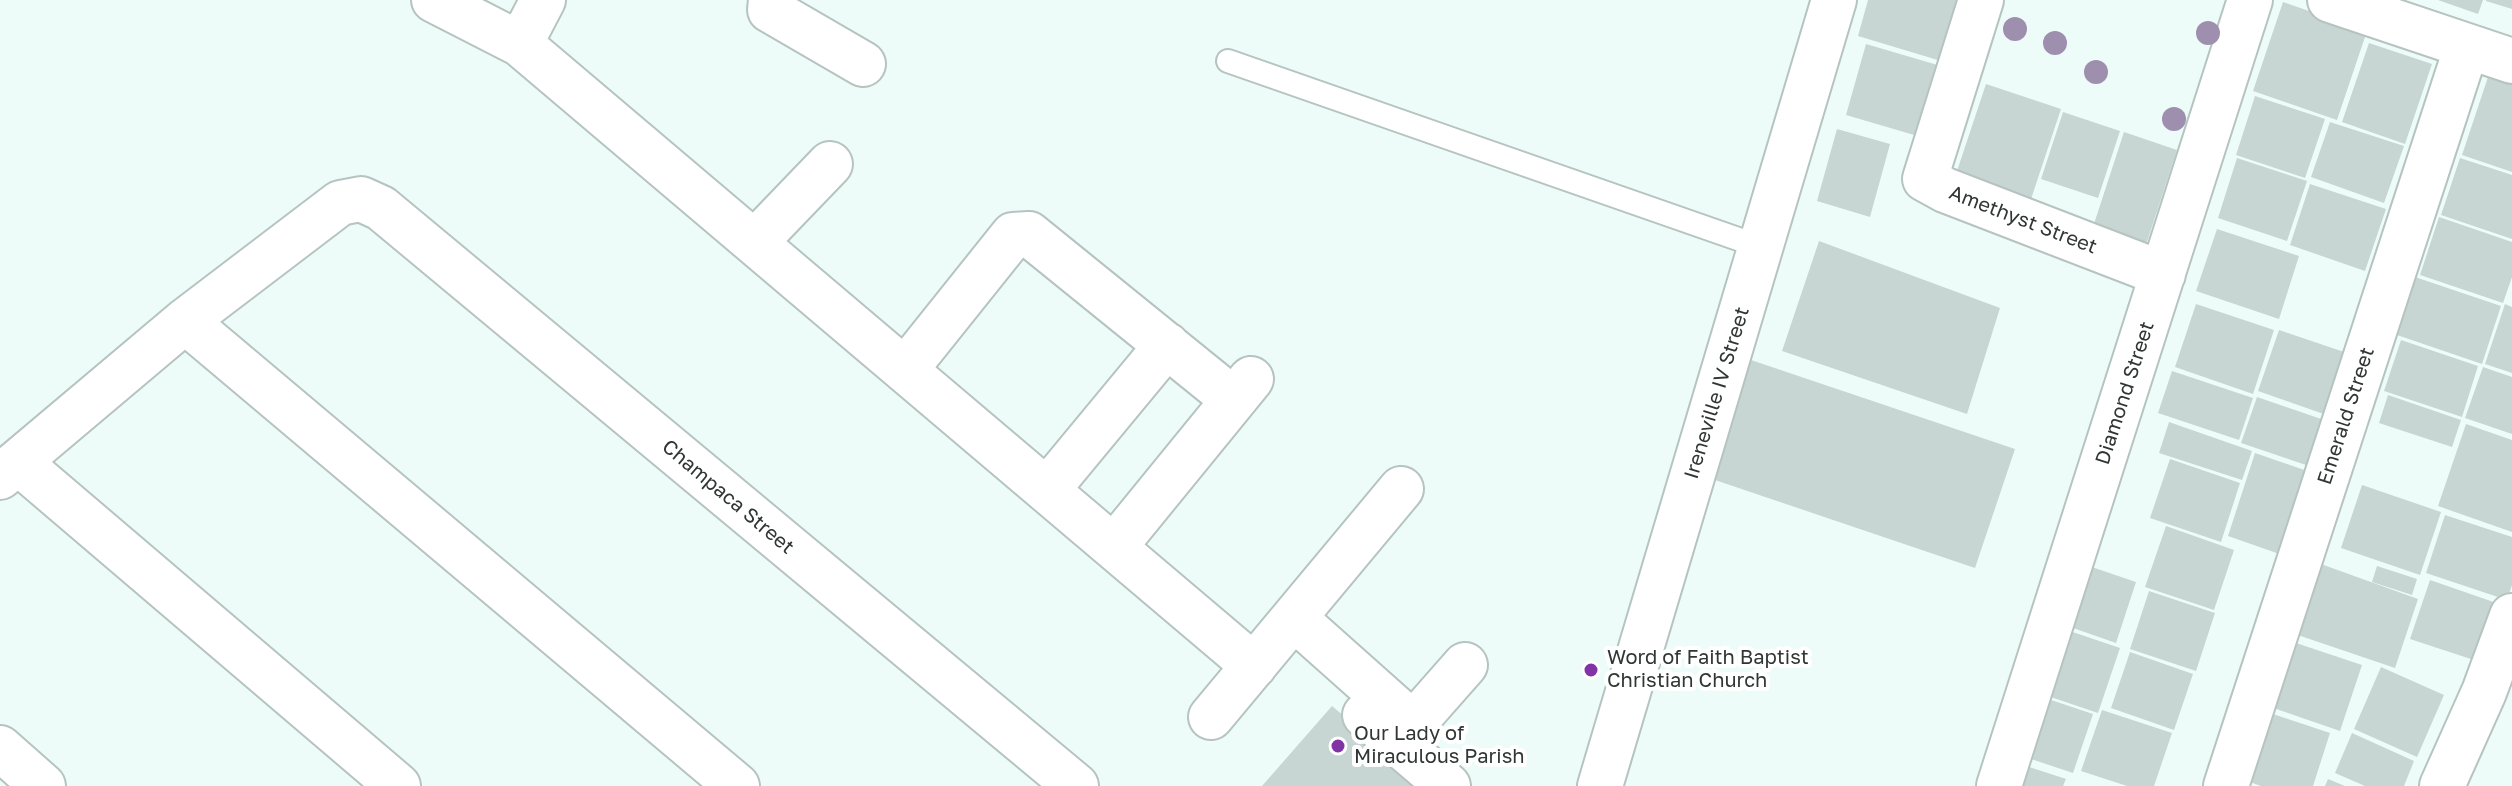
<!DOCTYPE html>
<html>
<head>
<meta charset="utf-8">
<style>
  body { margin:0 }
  canvas { display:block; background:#edfcf8 }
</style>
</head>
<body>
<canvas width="2512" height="786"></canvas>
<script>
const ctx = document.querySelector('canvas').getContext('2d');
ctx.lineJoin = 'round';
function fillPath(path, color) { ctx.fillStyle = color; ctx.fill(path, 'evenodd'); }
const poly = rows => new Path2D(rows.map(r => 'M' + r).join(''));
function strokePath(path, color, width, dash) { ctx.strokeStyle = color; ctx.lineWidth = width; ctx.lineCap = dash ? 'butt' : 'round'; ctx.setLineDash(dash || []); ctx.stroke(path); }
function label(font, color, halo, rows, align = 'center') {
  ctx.font = font + ' "Golos Text",sans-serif'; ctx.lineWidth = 8; ctx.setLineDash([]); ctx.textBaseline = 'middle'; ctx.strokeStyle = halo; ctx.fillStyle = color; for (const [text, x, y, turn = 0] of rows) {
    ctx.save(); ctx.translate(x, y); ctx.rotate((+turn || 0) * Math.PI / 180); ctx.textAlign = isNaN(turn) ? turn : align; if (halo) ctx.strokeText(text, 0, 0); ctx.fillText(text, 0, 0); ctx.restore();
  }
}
fillPath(poly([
  [1868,0,1958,0,1941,61,1858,36],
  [2438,0,2483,0,2478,14],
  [2486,0,2512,0,2512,9,2486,1],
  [2283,2,2367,31,2337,120,2253,91],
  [2369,43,2432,64,2405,144,2342,122],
  [1866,44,1941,66,1921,137,1846,115],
  [2491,68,2512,75,2512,172,2462,155],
  [1986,84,2061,109,2026,214,1951,189],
  [2255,96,2325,119,2305,178,2236,155],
  [2063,112,2120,131,2098,198,2041,179],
  [2330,122,2404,146,2384,203,2311,177],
  [1837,129,1890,144,1870,217,1817,201],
  [2124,132,2177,150,2144,251,2091,233],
  [2237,158,2307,181,2287,241,2218,218],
  [2460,158,2512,175,2512,239,2441,215],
  [2310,184,2386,209,2365,271,2290,245],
  [2439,217,2512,242,2512,277,2503,303,2420,275],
  [2217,229,2299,256,2279,319,2196,291],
  [1819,241,2000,308,1967,414,1782,351],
  [2415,277,2501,306,2482,364,2397,335],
  [2196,304,2274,330,2253,394,2175,367],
  [2505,304,2512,307,2512,373,2485,364],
  [2279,330,2356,356,2335,418,2258,391],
  [2401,340,2478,366,2462,417,2384,391],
  [1751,360,2015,449,1975,568,1712,479],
  [2483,367,2512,377,2512,434,2465,418],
  [2172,371,2253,398,2239,440,2158,413],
  [2388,395,2461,420,2452,447,2379,423],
  [2257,397,2327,421,2312,467,2241,443],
  [2169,422,2252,451,2242,480,2159,453],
  [2466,424,2512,440,2512,532,2438,506],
  [2255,453,2316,474,2288,557,2228,536],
  [2170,459,2240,483,2221,542,2150,518],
  [2362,485,2441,512,2420,575,2341,548],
  [2445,515,2512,537,2512,585,2507,600,2426,573],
  [2166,526,2234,550,2214,610,2145,587],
  [2307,559,2418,599,2395,668,2283,630],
  [2074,561,2136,582,2116,643,2053,621],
  [2377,566,2417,579,2412,595,2372,582],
  [2430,580,2508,607,2489,665,2410,639],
  [2149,591,2215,613,2196,671,2130,649],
  [2052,625,2120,648,2098,713,2030,690],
  [2284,639,2362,665,2340,731,2262,704],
  [2130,652,2193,674,2174,730,2111,708],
  [2381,667,2444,695,2417,757,2354,729],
  [2033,694,2093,714,2073,773,2013,753],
  [1332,706,1427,786,1262,786],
  [2258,709,2330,733,2313,786,2261,786,2236,777],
  [2102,710,2172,733,2154,786,2127,786,2081,771],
  [2352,733,2414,761,2404,786,2365,786,2335,773],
  [2011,761,2066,779,2063,786,2003,786],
  [2328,779,2345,786,2325,786]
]), '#c7d6d2');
const lane = poly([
  [1228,61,1761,247]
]);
const street = poly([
  [434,0,520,44,1254,666],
  [771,0,770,10,863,64],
  [1981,0,1925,179,1945,190,2163,274],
  [2330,0,2512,61],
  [520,44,543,0],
  [755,242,830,164],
  [185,321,737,786],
  [905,370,1013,235,1029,234,1234,400],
  [18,462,398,786],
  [0,477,185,321,340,203,361,199,381,208,1076,786],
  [1047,490,1167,345],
  [1114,547,1251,379],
  [1294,618,1413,724,1465,665],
  [1365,715,1448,786],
  [1211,717,1401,489],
  [0,748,43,786],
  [1600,786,1834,0],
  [1999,786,2250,0],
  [2226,786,2467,46],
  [2442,786,2484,692,2512,616]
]);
strokePath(lane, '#b6c4c1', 26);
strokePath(street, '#b6c4c1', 48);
strokePath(lane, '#fff', 22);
strokePath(street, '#fff', 44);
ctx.fillStyle = '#9e8faf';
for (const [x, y] of [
  [2015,29],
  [2208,33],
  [2055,43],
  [2096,72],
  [2174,119]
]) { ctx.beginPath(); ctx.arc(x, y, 12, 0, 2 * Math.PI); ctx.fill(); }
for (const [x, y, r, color] of [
  [1591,670,8,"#8134a5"],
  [1338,746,8,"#8134a5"]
]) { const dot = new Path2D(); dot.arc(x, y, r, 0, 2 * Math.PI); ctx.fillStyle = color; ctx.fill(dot); strokePath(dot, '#fff', 3); }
label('20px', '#303634', '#fff', [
  ["Amethyst Street",2023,220,21],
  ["Ireneville IV Street",1717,393,-73],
  ["Diamond Street",2125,393,-72],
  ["Emerald Street",2346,416,-72],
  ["Champaca Street",728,497,40]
]);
label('20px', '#303634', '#fff', [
  ["Word of Faith Baptist",1607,658],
  ["Christian Church",1607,681],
  ["Our Lady of",1354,734],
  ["Miraculous Parish",1354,757]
], 'left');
</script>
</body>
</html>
